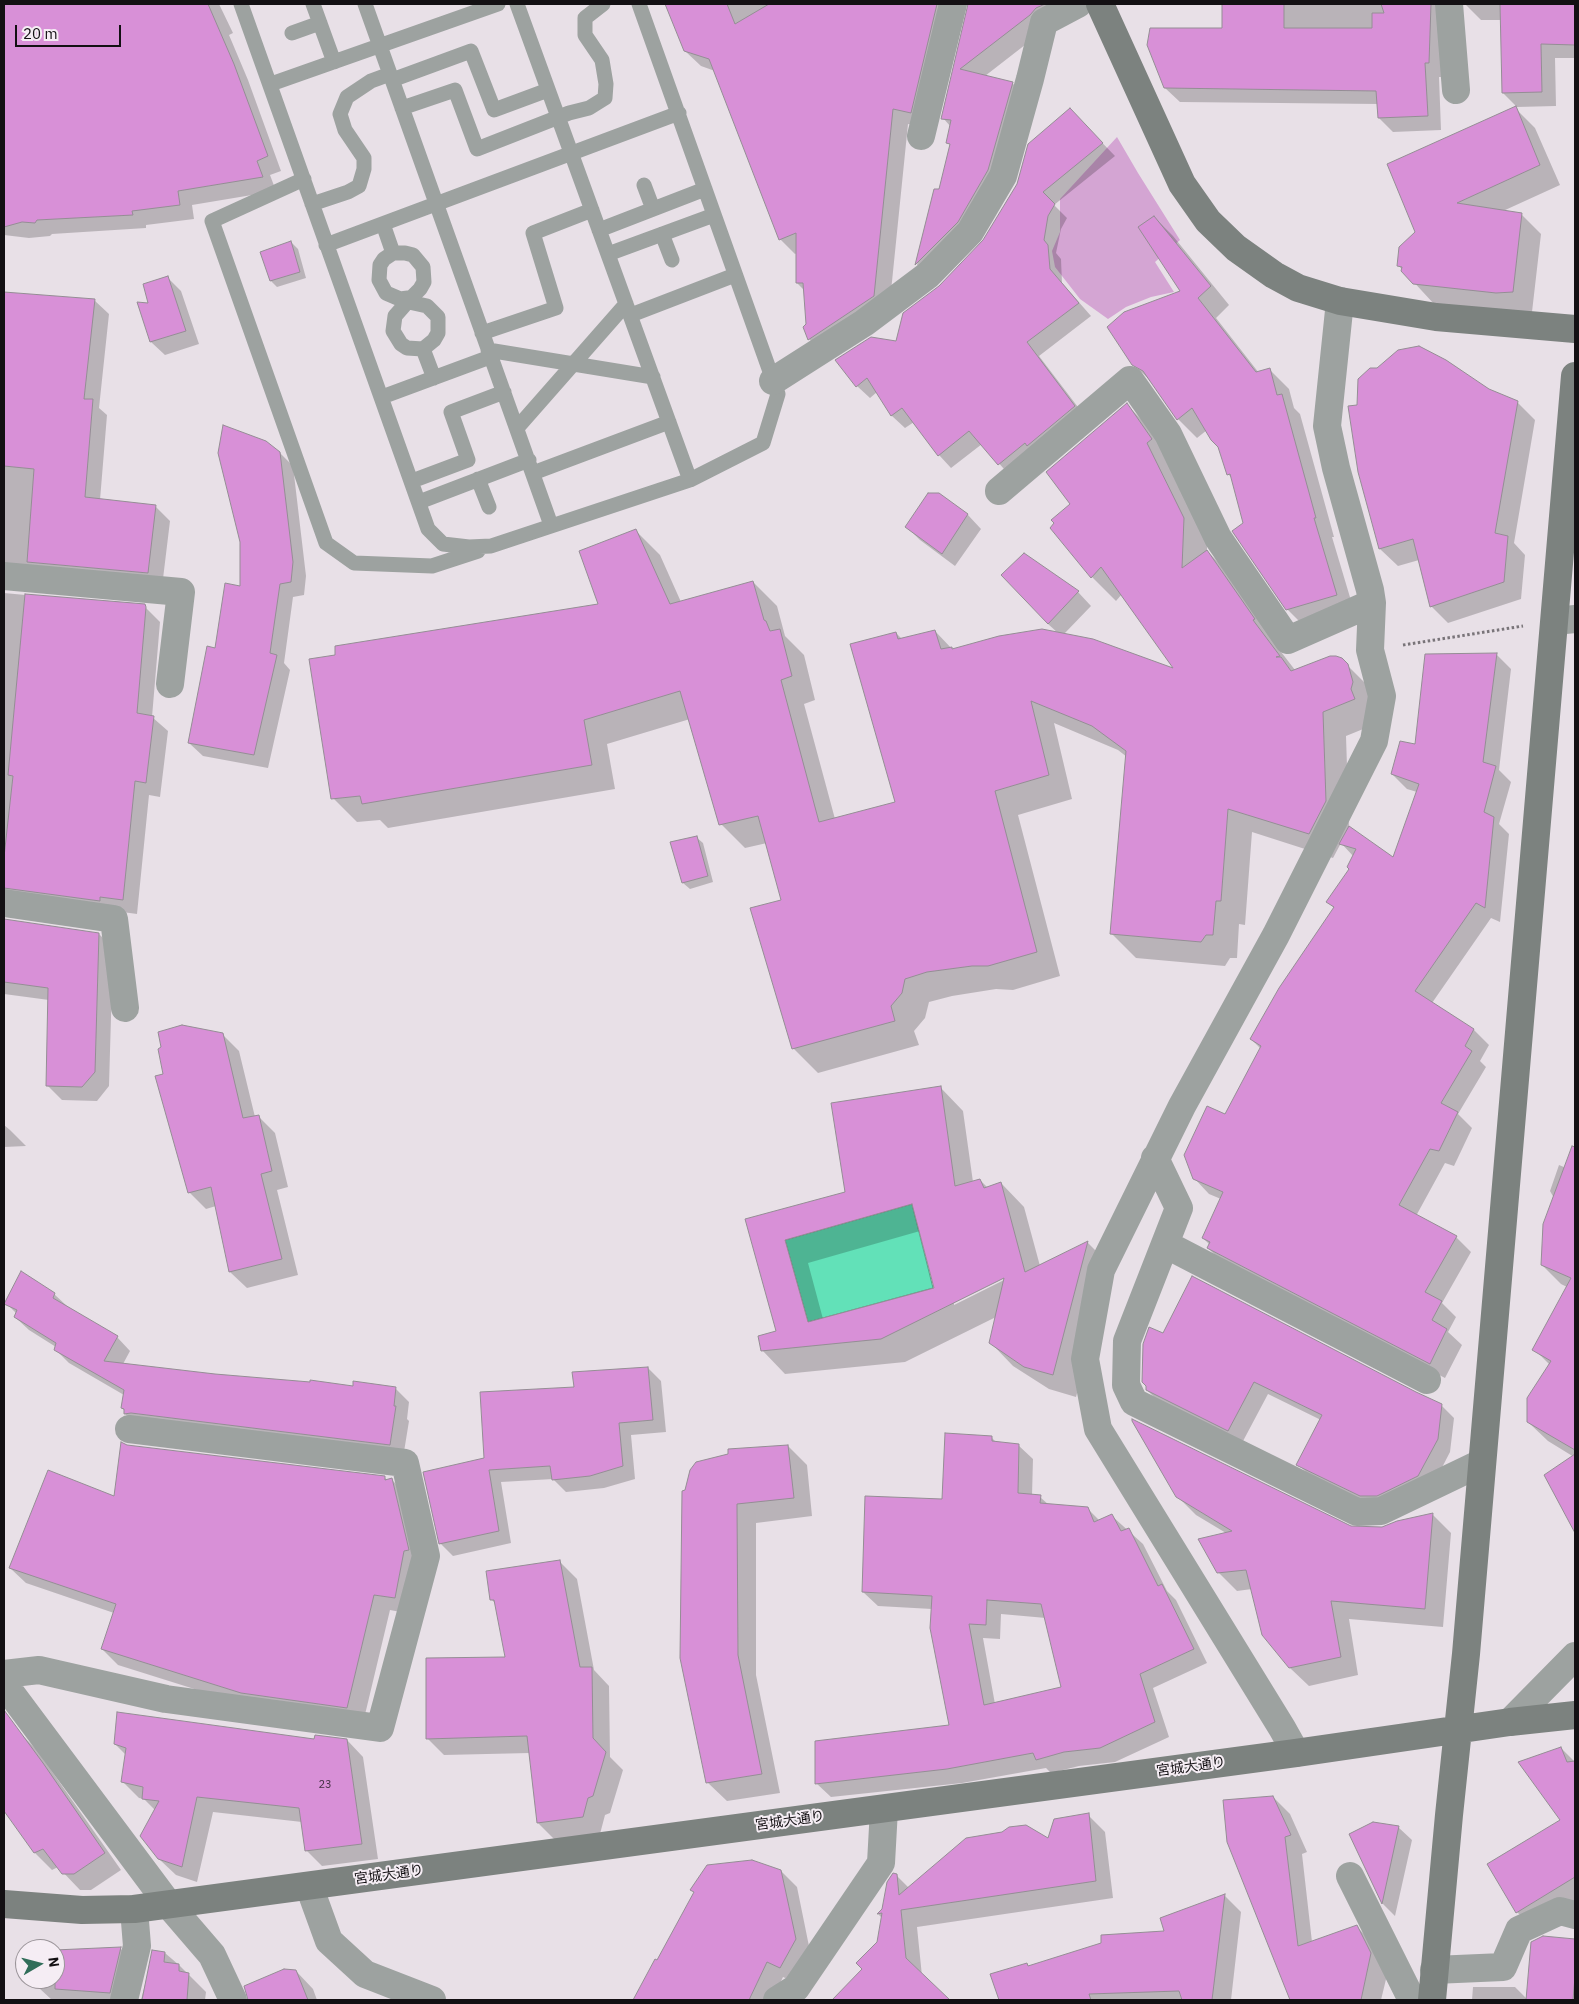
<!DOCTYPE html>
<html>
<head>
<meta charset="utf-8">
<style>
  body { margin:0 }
  #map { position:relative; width:1579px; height:2004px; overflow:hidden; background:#e8e0e7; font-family:"IBM Plex Sans",sans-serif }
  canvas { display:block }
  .frame { position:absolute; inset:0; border:5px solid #131013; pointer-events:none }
  .north { position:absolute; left:15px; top:1939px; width:50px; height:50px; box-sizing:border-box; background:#f5edf4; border:1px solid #9b959a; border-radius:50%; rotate:82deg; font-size:14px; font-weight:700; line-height:20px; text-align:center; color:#131013 }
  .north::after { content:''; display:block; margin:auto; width:18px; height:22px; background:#316e5a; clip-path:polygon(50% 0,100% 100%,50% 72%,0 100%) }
  .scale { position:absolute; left:15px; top:25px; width:106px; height:22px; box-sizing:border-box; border:2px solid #131013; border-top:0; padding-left:6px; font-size:15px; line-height:18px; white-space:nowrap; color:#131013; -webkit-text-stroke:4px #f5edf4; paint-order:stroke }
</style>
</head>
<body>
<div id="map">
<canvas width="1579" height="2004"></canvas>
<div class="frame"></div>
<div class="north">N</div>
<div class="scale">20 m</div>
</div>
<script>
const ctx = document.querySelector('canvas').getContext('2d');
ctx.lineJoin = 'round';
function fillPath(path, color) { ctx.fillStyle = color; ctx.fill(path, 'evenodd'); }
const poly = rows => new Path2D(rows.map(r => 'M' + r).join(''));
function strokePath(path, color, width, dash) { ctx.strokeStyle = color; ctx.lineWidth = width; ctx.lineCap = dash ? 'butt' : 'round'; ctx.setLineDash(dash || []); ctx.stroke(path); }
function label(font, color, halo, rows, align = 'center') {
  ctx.font = font + ' "IBM Plex Sans","Noto Sans JP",sans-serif'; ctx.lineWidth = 4; ctx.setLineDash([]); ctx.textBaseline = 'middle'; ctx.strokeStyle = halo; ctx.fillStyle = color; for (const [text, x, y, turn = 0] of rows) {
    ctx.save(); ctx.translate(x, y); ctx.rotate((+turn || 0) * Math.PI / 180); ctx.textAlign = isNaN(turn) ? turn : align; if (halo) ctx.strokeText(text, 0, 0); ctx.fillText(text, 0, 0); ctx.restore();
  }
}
fillPath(poly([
  [1117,137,1138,173,1180,240,1155,262,1174,292,1151,297,1126,307,1108,319,1080,299,1055,267,1052,251,1060,232,1060,199]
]), '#d4a5d3');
const water = poly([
  [912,1204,933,1288,808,1322,785,1240,912,1204]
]);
fillPath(water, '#62e1b8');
strokePath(water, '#4aa286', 1);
fillPath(poly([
  [4,4,219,4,233,33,229,35,248,80,281,171,270,175,276,191,192,205,194,219,146,225,146,228,52,234,50,236,29,238,4,235],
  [667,4,965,4,926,127,908,124,889,311,824,354,809,339,805,327,808,325,804,290,797,283,797,253,795,254,780,239,715,71,701,66,685,51],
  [965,4,1071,4,1070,10,985,76,1012,83,1028,98,1003,185,931,279,917,265,935,190,940,190,951,145,947,142,951,127,943,118,969,8,969,4],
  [1224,4,1459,4,1443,77,1439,77,1441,130,1393,132,1379,118,1378,104,1180,102,1165,88,1223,29],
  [1465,4,1575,4,1575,58,1555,58,1556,106,1517,107,1503,93,1501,20,1481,20],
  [1515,108,1535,128,1560,185,1503,211,1521,214,1541,234,1532,312,1434,304,1398,265,1417,232],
  [1082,122,1115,156,1054,205,1067,218,1061,229,1056,253,1061,259,1062,283,1091,316,1039,356,1087,419,1011,477,982,444,951,468,939,455,914,422,905,428,892,416,877,392,870,398,857,386,897,343,940,287,984,241],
  [1154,217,1173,236,1229,305,1216,318,1259,373,1270,370,1289,389,1294,408,1300,414,1334,537,1332,537,1355,614,1306,628,1287,609,1245,523,1233,479,1228,474,1219,446,1207,430,1197,438,1178,419,1154,384,1133,364,1182,292],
  [291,242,298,249,306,278,277,287,271,281],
  [168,278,181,291,199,344,165,355,151,342,139,304,150,305],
  [4,293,94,300,109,314,99,408,107,415,100,500,155,506,170,521,162,587,4,587,4,397,7,380,4,379],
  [1488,390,1517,402,1535,420,1514,543,1525,555,1521,599,1448,623,1431,606,1419,560,1398,566,1380,549,1359,472],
  [1127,405,1151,429,1207,543,1207,551,1231,575,1275,644,1295,670,1342,660,1366,684,1378,723,1346,736,1349,827,1394,859,1417,792,1407,789,1392,774,1496,654,1511,669,1499,770,1511,782,1499,824,1509,834,1500,922,1491,918,1432,1003,1474,1030,1489,1045,1480,1061,1486,1067,1458,1114,1472,1128,1454,1166,1445,1163,1416,1216,1456,1237,1471,1252,1442,1303,1456,1317,1448,1332,1462,1345,1445,1378,1223,1263,1208,1248,1210,1245,1203,1238,1221,1199,1209,1194,1194,1178,1261,1049,1251,1039,1334,908,1328,902,1350,869,1354,857,1341,843,1333,858,1252,832,1245,925,1239,924,1237,958,1230,958,1225,966,1136,958,1112,934,1127,757,1118,750,1054,723,1072,799,1018,815,1060,976,1013,990,996,989,952,996,929,1002,925,1018,914,1031,919,1045,818,1073,794,1049,752,909,783,901,767,843,745,848,721,824,690,719,607,744,615,789,388,828,380,820,357,822,333,798,600,605,636,531,660,555,681,602,753,582,777,606,785,636,804,655,815,700,804,704,835,819,896,803,896,633,902,639,935,631,953,650,1058,633,1048,624,1024,554,1078,592,1091,606,1064,634,1176,670,1122,594,1116,601,1092,577,1051,528,1072,504],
  [279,452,293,466,306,576,304,595,293,597,284,663,290,670,268,768,203,756,189,743,216,649,242,587],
  [938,495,968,515,981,529,955,566,920,540,907,527],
  [4,593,144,606,160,622,152,717,168,731,160,797,149,795,137,914,115,911,4,914],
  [696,837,703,843,713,882,690,889,683,883,672,843],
  [4,920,99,934,113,948,109,1086,97,1101,62,1100,47,1085,49,1000,4,994],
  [222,1034,239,1051,255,1117,258,1116,275,1133,288,1187,277,1190,298,1275,247,1288,230,1272,216,1206,206,1209,189,1192,165,1075],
  [940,1087,963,1111,973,1182,980,1180,988,1188,1001,1183,1024,1207,1040,1266,1088,1243,1111,1266,1076,1397,1049,1389,1013,1366,990,1342,996,1317,905,1362,785,1374,762,1350,778,1332,746,1220,846,1193],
  [920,1231,935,1288,823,1319,808,1263],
  [1009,1275,1010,1277,954,1305,954,1302],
  [4,1125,10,1130,26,1146,4,1147],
  [1575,1161,1575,1521,1564,1509,1574,1457,1548,1441,1528,1422,1550,1365,1534,1349,1567,1287,1561,1284,1542,1265,1554,1198,1550,1191,1559,1165,1571,1170],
  [54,1294,68,1307,117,1337,130,1351,123,1364,215,1375,354,1387,395,1388,409,1402,407,1419,409,1421,403,1458,138,1427,125,1414,125,1411,122,1408,124,1395,69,1363,55,1349,56,1347,29,1330,15,1317,17,1314,6,1303],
  [1163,1335,1441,1405,1454,1418,1450,1452,1431,1489,1374,1509,1311,1477,1298,1464,1321,1420,1268,1394,1242,1443,1160,1403,1147,1390],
  [648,1368,661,1381,666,1432,631,1435,635,1479,604,1488,566,1492,553,1479,501,1482,511,1543,453,1556,440,1543,485,1459,575,1389],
  [991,1437,997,1443,1018,1445,1033,1459,1032,1496,1040,1497,1049,1505,1088,1509,1100,1521,1112,1516,1143,1544,1167,1591,1176,1600,1207,1663,1153,1688,1169,1737,1115,1762,1079,1766,1051,1773,1046,1768,962,1783,831,1797,816,1783,950,1726,932,1609,878,1606,863,1592,943,1500],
  [1001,1614,1046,1618,1063,1688,995,1704,983,1638,1000,1639],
  [127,1446,385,1478,388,1481,392,1480,408,1496,424,1566,411,1614,390,1610,363,1723,258,1709,118,1665,102,1649,114,1613,26,1583,10,1568,115,1498],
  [788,1446,807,1465,812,1516,756,1523,756,1675,780,1793,727,1801,707,1782,684,1492],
  [1177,1496,1350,1527,1382,1528,1433,1515,1451,1533,1443,1627,1349,1619,1358,1675,1309,1686,1290,1668,1252,1589,1237,1591,1218,1572,1226,1533,1196,1515],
  [559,1561,577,1579,594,1670,609,1686,610,1757,623,1770,610,1813,605,1815,600,1834,555,1840,538,1823,530,1753,444,1755,427,1738,507,1658,497,1605,491,1599],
  [4,1730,20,1733,37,1750,121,1870,91,1890,80,1890,58,1867,52,1870,35,1853,4,1809],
  [315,1740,347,1740,363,1757,378,1859,322,1866,306,1850,302,1822,213,1812,197,1882,176,1875,159,1859,155,1810,144,1799,139,1798,123,1782,126,1755,115,1744],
  [1561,1748,1575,1762,1575,1912,1539,1934,1517,1912,1562,1821],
  [1273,1797,1290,1814,1307,1852,1302,1854,1312,1942,1357,1927,1374,1944,1388,1971,1381,2000,1291,2000,1229,1841],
  [1088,1815,1105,1832,1113,1898,917,1927,922,1976,948,2000,834,2000,864,1969,878,1943,882,1918,878,1914,884,1910,896,1875,909,1888,1049,1840],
  [1398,1827,1412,1840,1395,1916,1383,1904,1351,1834],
  [781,1871,797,1887,811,1956,796,1983,783,1977,772,2000,634,2000,655,1960,658,1962],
  [1224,1895,1241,1912,1231,2000,1000,2000,992,1975,1029,1967,1166,1932],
  [1543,1938,1575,1941,1575,2000,1472,2000,1473,1987,1515,1987,1527,1999],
  [120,1948,134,1962,124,2000,52,2000,39,1988,39,1979,55,1979,55,1952],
  [153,1952,165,1953,179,1965,206,1992,205,2000,141,2000],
  [296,1971,313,1989,317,2000,253,2000,247,1986]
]), '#0003');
const building = poly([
  [4,4,208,4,234,64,268,156,257,161,263,177,178,191,180,205,132,211,133,215,37,220,35,223,22,222,4,227,4,4],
  [665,4,727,4,735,24,769,4,937,4,911,113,893,109,874,296,808,340,803,327,806,324,803,283,796,283,796,233,779,240,709,59,684,51,665,4],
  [968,4,1045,4,1036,8,1030,15,960,69,1013,82,988,170,958,222,915,265,934,189,939,189,950,144,946,143,951,120,941,119,968,4],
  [1222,4,1284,4,1284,28,1372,28,1372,13,1384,13,1381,4,1431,4,1429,63,1425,63,1428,116,1378,118,1376,91,1164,88,1147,45,1150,28,1222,28,1222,4],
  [1500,4,1575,4,1575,45,1541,44,1542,92,1502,93,1500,4],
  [1516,106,1540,165,1457,203,1522,213,1513,292,1496,293,1413,284,1401,271,1402,267,1397,266,1399,247,1415,232,1387,164,1516,106],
  [1070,108,1103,143,1043,192,1055,204,1048,216,1044,240,1048,245,1050,269,1079,303,1027,342,1075,406,1027,446,1025,443,998,465,969,431,938,456,902,408,891,416,867,378,856,387,835,360,871,337,896,341,903,313,939,286,983,240,1017,184,1028,144,1070,108],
  [1154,216,1211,286,1198,298,1256,372,1270,368,1277,395,1282,394,1316,518,1314,518,1337,595,1286,610,1232,531,1243,523,1230,474,1227,475,1218,447,1211,440,1192,408,1177,420,1143,371,1132,365,1107,327,1124,312,1180,291,1138,227,1154,216],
  [291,241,300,272,270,281,260,252,291,241],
  [168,276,186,331,150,342,137,302,148,303,143,284,168,276],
  [4,292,95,299,84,399,93,399,85,497,156,505,148,573,27,562,34,469,4,466,4,292],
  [1419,346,1446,360,1489,389,1518,401,1495,533,1508,536,1504,582,1430,607,1413,539,1379,549,1358,472,1348,406,1357,405,1358,379,1370,368,1377,368,1398,350,1419,346],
  [1127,403,1152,439,1147,443,1184,518,1182,568,1207,550,1255,619,1253,620,1280,656,1276,657,1281,657,1291,671,1330,656,1336,656,1342,658,1348,664,1353,682,1351,689,1355,699,1323,712,1326,801,1309,834,1228,809,1221,901,1216,901,1213,935,1206,935,1201,942,1110,934,1126,751,1092,726,1031,701,1049,775,995,791,1037,952,988,966,972,966,927,972,905,979,902,993,891,1006,895,1021,792,1049,750,908,781,900,758,816,719,825,680,691,584,720,592,765,362,804,360,796,331,799,309,659,335,655,335,646,598,604,579,551,636,529,670,604,753,581,764,620,766,621,770,631,780,629,792,676,781,680,819,822,895,802,850,644,896,632,898,639,935,630,941,649,952,647,952,649,999,636,1042,629,1093,639,1173,668,1101,567,1091,578,1050,528,1054,523,1051,520,1070,504,1046,472,1127,403],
  [223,425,266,441,280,452,293,562,291,582,280,584,270,653,277,655,254,755,188,743,207,646,215,648,225,583,240,586,240,542,218,453,223,425],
  [928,493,939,493,968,514,942,554,905,527,928,493],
  [1024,553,1079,591,1048,624,1001,575,1024,553],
  [25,594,145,604,146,607,137,713,154,716,146,783,135,781,123,900,100,897,100,901,4,888,4,857,13,776,8,775,25,594],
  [1497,653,1483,762,1496,766,1484,812,1494,817,1485,908,1476,903,1415,991,1474,1029,1465,1046,1472,1051,1441,1103,1458,1112,1439,1151,1430,1149,1399,1205,1457,1236,1425,1292,1442,1301,1432,1320,1447,1329,1430,1364,1207,1248,1210,1242,1202,1238,1223,1192,1193,1179,1184,1155,1207,1106,1225,1114,1261,1046,1250,1039,1279,988,1334,907,1326,902,1349,869,1347,867,1356,849,1339,844,1349,826,1393,857,1419,784,1391,774,1400,741,1415,744,1425,654,1497,653],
  [697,836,708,876,682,883,670,842,697,836],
  [4,919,99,933,95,1072,82,1087,46,1086,48,988,4,982,4,919],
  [182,1025,223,1033,243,1118,259,1115,272,1171,261,1174,282,1259,229,1272,211,1187,188,1193,155,1076,163,1074,158,1049,161,1047,158,1032,182,1025],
  [941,1086,955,1186,980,1179,984,1188,1001,1182,1025,1272,1088,1241,1053,1375,1024,1367,989,1343,1004,1278,881,1339,761,1351,758,1336,776,1331,745,1219,845,1192,831,1103,941,1086],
  [912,1204,934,1288,808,1322,785,1240,912,1204],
  [1572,1146,1575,1147,1575,1450,1527,1422,1527,1398,1551,1361,1532,1350,1571,1278,1541,1265,1543,1224,1572,1146],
  [21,1271,55,1293,53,1298,118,1336,104,1361,215,1374,310,1382,310,1380,353,1386,353,1381,396,1387,394,1406,396,1406,390,1445,131,1413,124,1414,124,1409,121,1408,124,1390,54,1350,56,1343,14,1317,17,1310,4,1304,21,1271],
  [1192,1276,1416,1392,1442,1404,1438,1439,1418,1476,1377,1496,1360,1496,1296,1465,1322,1415,1254,1382,1228,1431,1146,1390,1146,1386,1142,1382,1143,1344,1149,1327,1163,1333,1192,1276],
  [648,1367,653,1420,619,1423,623,1466,590,1476,552,1480,550,1466,489,1470,499,1531,439,1544,423,1472,484,1458,480,1392,574,1387,572,1372,648,1367],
  [1132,1419,1351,1526,1382,1527,1397,1521,1433,1513,1425,1609,1331,1601,1341,1657,1289,1668,1262,1635,1246,1570,1217,1573,1198,1539,1232,1531,1176,1497,1132,1421,1132,1419],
  [945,1433,992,1436,992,1441,1019,1444,1018,1493,1041,1495,1040,1503,1088,1507,1094,1522,1112,1514,1121,1531,1129,1528,1158,1586,1162,1584,1194,1649,1140,1674,1155,1722,1100,1748,1064,1752,1036,1760,1033,1753,947,1769,815,1784,815,1741,949,1725,930,1628,932,1596,862,1592,865,1496,942,1499,945,1433],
  [987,1600,1041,1604,1061,1687,984,1705,969,1624,986,1625,987,1600],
  [121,1442,127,1445,385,1476,385,1480,392,1478,409,1550,404,1551,395,1598,374,1595,347,1708,241,1693,101,1649,116,1604,9,1568,48,1470,114,1496,121,1442],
  [788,1445,794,1498,737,1504,738,1655,762,1774,706,1783,680,1658,682,1491,685,1490,690,1470,696,1462,728,1454,728,1449,788,1445],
  [1575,1454,1575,1533,1544,1475,1575,1454],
  [560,1560,580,1667,592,1667,593,1738,606,1752,593,1796,588,1798,583,1817,537,1823,527,1736,426,1739,426,1658,505,1657,494,1600,490,1600,486,1571,560,1560],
  [4,1710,43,1763,105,1853,74,1874,62,1874,43,1849,34,1853,4,1811,4,1710],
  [117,1712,314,1739,315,1735,347,1739,362,1844,305,1851,299,1808,197,1797,182,1867,158,1859,140,1836,159,1801,142,1799,143,1787,121,1782,126,1748,114,1744,117,1712],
  [1561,1747,1567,1762,1575,1761,1575,1877,1516,1913,1487,1864,1560,1820,1518,1762,1561,1747],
  [1273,1796,1291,1835,1285,1837,1298,1946,1357,1925,1371,1953,1361,2000,1290,2000,1227,1842,1223,1800,1273,1796],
  [1089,1813,1096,1881,901,1910,906,1958,950,2000,832,2000,862,1969,856,1963,877,1942,882,1913,877,1914,882,1909,887,1882,893,1873,897,1874,899,1895,966,1838,1002,1832,1009,1827,1026,1825,1048,1838,1054,1819,1089,1813],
  [1373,1822,1399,1826,1382,1904,1349,1834,1373,1822],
  [752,1860,781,1870,796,1939,780,1968,767,1962,749,2000,633,2000,655,1959,657,1960,694,1892,690,1890,707,1865,752,1860],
  [1225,1894,1212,2000,1182,2000,1179,1991,1089,1994,1091,2000,999,2000,990,1974,1027,1963,1028,1966,1101,1943,1101,1935,1164,1931,1160,1918,1225,1894],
  [1543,1936,1575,1939,1575,1977,1573,2000,1526,2000,1531,1942,1543,1936],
  [121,1947,110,1993,55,1989,55,1950,121,1947],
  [152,1950,165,1952,164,1962,179,1964,179,1971,189,1973,187,2000,142,2000,152,1950],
  [284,1969,296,1970,308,2000,248,2000,244,1986,284,1969]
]);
fillPath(building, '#d890d7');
strokePath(building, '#948d94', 1);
strokePath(poly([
  [1403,645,1523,626]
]), '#797479', 3, [2.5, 2.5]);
strokePath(poly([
  [241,4,428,529,443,544,469,547,491,546,690,480,763,443,778,394,639,4],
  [313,4,334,62],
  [517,4,690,480],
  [292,33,320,23],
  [390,74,551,525],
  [392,80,471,51,494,110,548,90],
  [271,84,498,4],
  [402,108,455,90,477,149,569,113,589,108,605,98,606,84,602,60,585,35,585,18,603,4],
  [304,179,212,221,326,543,354,563,432,566,478,551],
  [644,185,653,209],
  [312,204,348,192,359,186,364,169,364,158,345,130,340,114,347,97,371,81,390,74,365,4],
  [383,224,393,253],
  [599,230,705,189],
  [662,234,672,260],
  [326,245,679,113],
  [393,253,405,253,413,255,423,267,424,282,420,289,409,300,408,298,400,299,386,293,379,280,380,265,384,259,393,253],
  [608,254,714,215],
  [409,300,409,302,427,306,438,317,438,333,434,340,423,349,407,348,401,344,393,331,395,316,409,300],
  [631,315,735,275],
  [482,333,556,308,533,233,592,210],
  [423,349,434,378],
  [488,350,653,377],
  [382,397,490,357],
  [517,428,626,304],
  [533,473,669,422],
  [478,479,489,507],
  [412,481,468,460,451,412,504,392],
  [419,502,529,460]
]), '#9da2a0', 15);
strokePath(poly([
  [1449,4,1456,90],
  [921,136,953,4],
  [773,381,864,323,928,275,970,232,1003,176,1030,79,1044,22,1078,4],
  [999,491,1130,380,1168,434,1218,538,1288,640,1372,603],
  [4,576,181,592,170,684],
  [1555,621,1575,619],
  [4,903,114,919,125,1008],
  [1155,1158,1179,1208,1127,1341,1126,1385,1134,1402,1357,1512,1381,1511,1481,1463],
  [1165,1244,1427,1380],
  [4,1674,39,1670,166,1699,380,1728,426,1556,405,1463,129,1429],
  [4,1684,169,1905,212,1955,233,2000],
  [1510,1722,1575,1656],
  [1296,1753,1282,1728,1098,1429,1085,1359,1101,1270,1182,1106,1276,935,1374,741,1382,696,1370,650,1372,603,1370,590,1336,468,1327,426,1340,301],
  [1350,1876,1412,2000],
  [309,1886,329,1941,365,1974,432,2000],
  [1434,1970,1503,1967,1519,1930,1560,1911,1575,1915],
  [124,2000,137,1946,134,1909],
  [777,2000,796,1988,881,1863,884,1809]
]), '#9da2a0', 28);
strokePath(poly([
  [1100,4,1182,184,1208,221,1236,248,1274,275,1298,288,1340,301,1436,317,1575,329],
  [4,1904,82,1910,134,1909,1296,1753,1510,1722,1575,1715],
  [1432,2000,1449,1815,1466,1654,1575,376]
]), '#7c827f', 28);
label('11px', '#443044', null, [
  ["23",325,1785]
]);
label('14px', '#131013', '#f5edf4', [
  ["宮城大通り",1191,1767,-8],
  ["宮城大通り",790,1821,-8],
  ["宮城大通り",389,1875,-8]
]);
</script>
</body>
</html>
